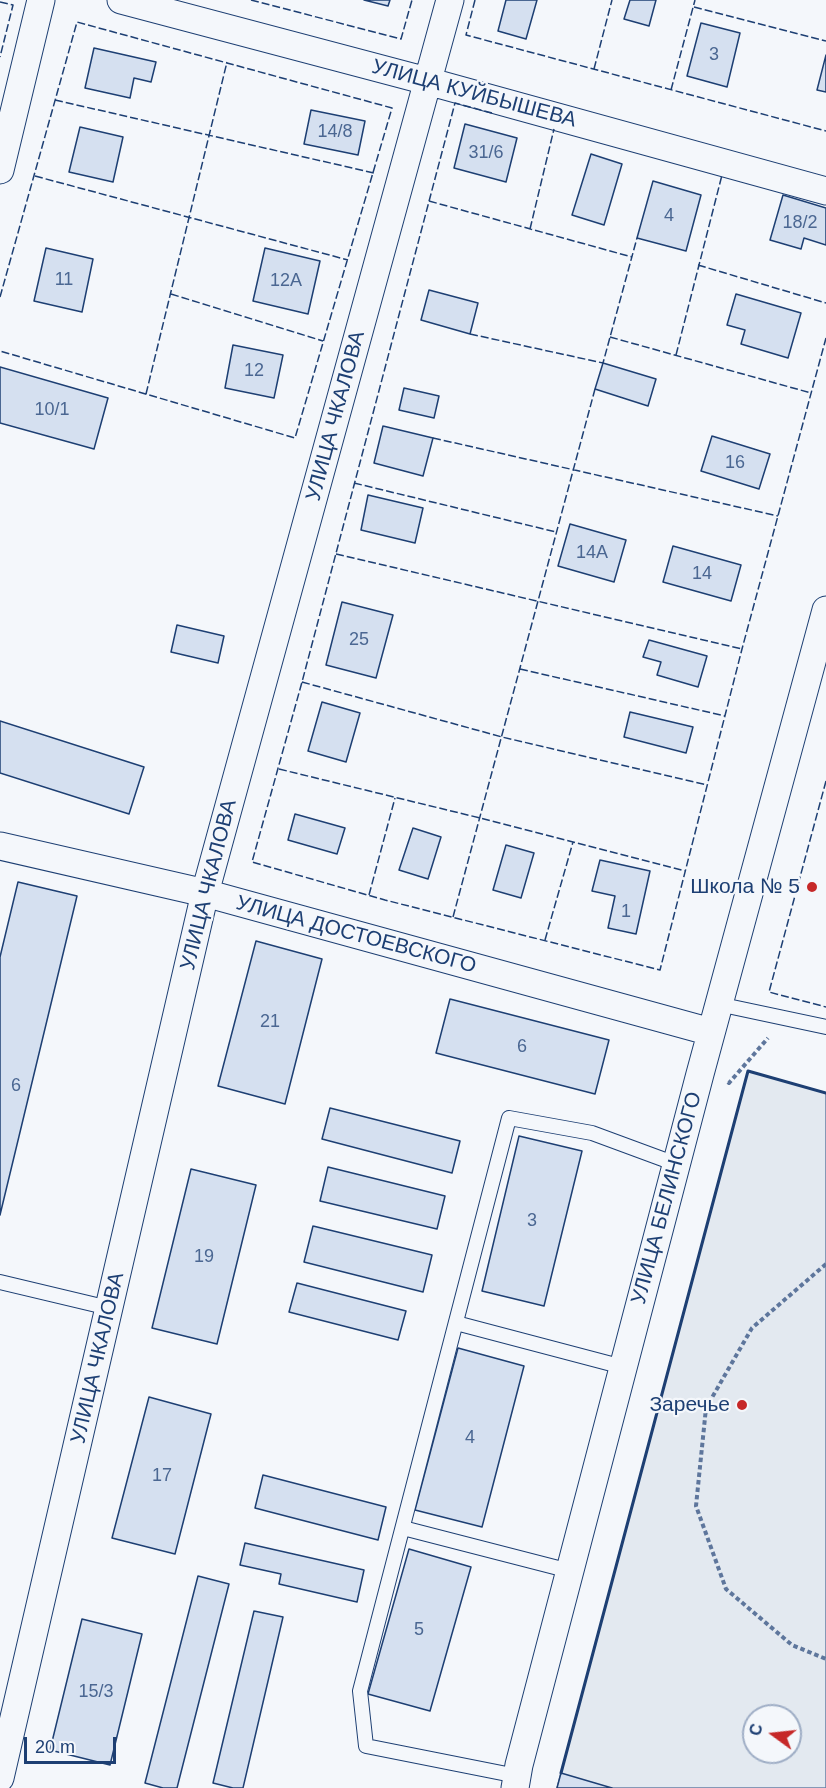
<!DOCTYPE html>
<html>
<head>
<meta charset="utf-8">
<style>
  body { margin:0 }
  #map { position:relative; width:826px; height:1788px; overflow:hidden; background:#f4f7fb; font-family:Arial,sans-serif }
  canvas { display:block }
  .north { position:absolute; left:742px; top:1704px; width:60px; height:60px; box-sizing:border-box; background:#f4f7fb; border:2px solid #9eadc5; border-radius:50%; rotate:285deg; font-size:16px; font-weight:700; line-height:24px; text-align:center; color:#1d3f73 }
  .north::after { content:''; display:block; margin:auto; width:21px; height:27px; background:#c62828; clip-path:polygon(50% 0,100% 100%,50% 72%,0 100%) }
  .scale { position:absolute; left:24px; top:1737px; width:92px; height:27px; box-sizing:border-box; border:3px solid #1d3f73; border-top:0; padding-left:8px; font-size:18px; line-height:21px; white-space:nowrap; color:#1d3f73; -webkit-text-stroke:4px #f4f7fb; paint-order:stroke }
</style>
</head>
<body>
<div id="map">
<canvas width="826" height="1788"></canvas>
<div class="north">С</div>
<div class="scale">20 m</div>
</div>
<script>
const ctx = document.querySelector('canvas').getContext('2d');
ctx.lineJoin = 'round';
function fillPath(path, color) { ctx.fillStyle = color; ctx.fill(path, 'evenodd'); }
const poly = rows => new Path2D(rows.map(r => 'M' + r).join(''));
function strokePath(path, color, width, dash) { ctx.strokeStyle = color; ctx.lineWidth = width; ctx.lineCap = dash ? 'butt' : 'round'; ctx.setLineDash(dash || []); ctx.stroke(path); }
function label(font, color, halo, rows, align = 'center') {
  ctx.font = font + ' Arial,sans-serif'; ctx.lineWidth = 4.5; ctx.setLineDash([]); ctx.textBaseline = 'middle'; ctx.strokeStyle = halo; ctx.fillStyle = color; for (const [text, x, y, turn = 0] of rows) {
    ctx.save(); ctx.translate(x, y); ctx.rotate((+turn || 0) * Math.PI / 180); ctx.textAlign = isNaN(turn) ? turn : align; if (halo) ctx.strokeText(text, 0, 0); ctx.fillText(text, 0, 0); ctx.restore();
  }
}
const green = poly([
  [748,1071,826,1093,826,1788,557,1788,748,1071],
  [754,1716,790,1716,790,1752,754,1752,754,1716]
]);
fillPath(green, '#e3e9f0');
strokePath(green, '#687fa3', 1.5);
const building = poly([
  [364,0,390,0,388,6,364,0],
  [506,0,537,0,526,39,498,31,506,0],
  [630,0,656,0,649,26,624,19,630,0],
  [701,23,740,33,727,87,687,76,701,23],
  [94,48,156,62,151,82,134,78,130,98,85,88,94,48],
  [826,55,826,92,817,90,826,55],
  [311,110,365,121,358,155,304,144,311,110],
  [465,124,517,138,506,182,454,168,465,124],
  [80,127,123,137,113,182,69,172,80,127],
  [591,154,622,164,604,225,572,215,591,154],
  [653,181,701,195,686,251,637,238,653,181],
  [783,195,826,208,826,245,804,238,801,249,770,240,783,195],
  [46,248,93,259,82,312,34,301,46,248],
  [265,248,320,261,308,314,253,301,265,248],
  [429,290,478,303,470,334,421,320,429,290],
  [736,294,801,313,788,358,741,344,745,330,727,325,736,294],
  [233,345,283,355,274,398,225,388,233,345],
  [603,363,656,379,648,406,595,389,603,363],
  [0,367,108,398,94,449,0,423,0,367],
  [404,388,439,396,434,418,399,410,404,388],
  [383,426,433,438,423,476,374,463,383,426],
  [712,436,770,454,759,489,701,471,712,436],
  [368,495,423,508,415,543,361,530,368,495],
  [570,524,626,540,614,582,558,566,570,524],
  [673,546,741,565,731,601,663,582,673,546],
  [342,602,393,615,376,678,326,665,342,602],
  [177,625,224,636,218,663,171,652,177,625],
  [649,640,707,656,698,687,657,675,661,662,643,657,649,640],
  [322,702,360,713,346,762,308,751,322,702],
  [630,712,693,727,686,753,624,737,630,712],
  [0,721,144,767,129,814,0,773,0,721],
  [295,814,345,828,337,854,288,840,295,814],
  [413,828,441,837,428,879,399,870,413,828],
  [506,845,534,853,521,898,493,890,506,845],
  [600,860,650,871,636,934,608,928,615,896,592,891,600,860],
  [18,882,77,896,0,1215,0,957,18,882],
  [256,941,322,959,285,1104,218,1086,256,941],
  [450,999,609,1040,595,1094,436,1053,450,999],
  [330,1108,460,1141,452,1173,322,1139,330,1108],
  [519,1136,582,1151,544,1306,482,1291,519,1136],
  [328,1167,445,1196,437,1229,320,1201,328,1167],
  [191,1169,256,1185,217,1344,152,1328,191,1169],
  [313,1226,432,1255,423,1292,304,1262,313,1226],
  [297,1283,406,1311,398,1340,289,1312,297,1283],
  [458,1348,524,1366,482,1527,415,1510,458,1348],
  [149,1397,211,1414,175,1554,112,1538,149,1397],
  [263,1475,386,1507,378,1540,255,1508,263,1475],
  [245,1543,364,1570,357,1602,279,1584,281,1574,240,1565,245,1543],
  [409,1549,471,1567,430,1711,368,1694,409,1549],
  [198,1576,229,1584,177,1788,163,1788,145,1783,198,1576],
  [254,1611,283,1617,243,1788,233,1788,213,1783,254,1611],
  [82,1619,142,1634,110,1765,50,1750,82,1619],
  [561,1773,612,1788,557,1788,561,1773]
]);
fillPath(building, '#d5e0f0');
strokePath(building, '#1d3f73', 1.5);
const lane = poly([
  [718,1004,826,1027],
  [0,1282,109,1308],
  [456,1323,623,1367],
  [403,1528,570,1571],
  [517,1776,366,1746,360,1691,509,1118,592,1133,676,1164]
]);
const street = poly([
  [121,0,427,81,826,191],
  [0,170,41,0],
  [0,846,205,893,711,1032],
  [0,1778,205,893,450,0],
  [515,1788,519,1765,700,1074,826,610]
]);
strokePath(lane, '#1d3f73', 16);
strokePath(street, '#1d3f73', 29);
strokePath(poly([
  [728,1082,729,1083,768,1038],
  [826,1264,752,1328,706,1408,696,1506,726,1589,792,1645,826,1659]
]), '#5e769c', 4, [4.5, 3]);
strokePath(lane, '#f4f7fb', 14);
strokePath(street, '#f4f7fb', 27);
strokePath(poly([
  [251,0,401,39,412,0],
  [475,0,466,35,826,131],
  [0,2,13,5,0,57],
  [694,7,826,41],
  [594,69,612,0],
  [671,90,695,0],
  [55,100,374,173],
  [492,113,455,103,302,682,252,862,385,900,660,970,742,649,826,338],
  [35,176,348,260],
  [429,201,632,257],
  [530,229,554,129],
  [698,265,826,303],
  [171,294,323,341],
  [0,297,77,22,392,108,295,438,0,351],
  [470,334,603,363,637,238],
  [610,337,811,393],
  [676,355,722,175],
  [146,394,227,62],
  [433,438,778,516],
  [354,483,556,532],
  [336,554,742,649],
  [520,669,725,716],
  [302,682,502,737,707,785],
  [279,769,480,818,685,871],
  [826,781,769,992,826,1007],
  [369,895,395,798],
  [453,917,595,389],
  [545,940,573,842]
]), '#1d3f73', 1.5, [8, 3]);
strokePath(poly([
  [561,1773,748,1071,826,1093]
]), '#1d3f73', 3);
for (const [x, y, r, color] of [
  [812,887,6,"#c62828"],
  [742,1405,6,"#c62828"]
]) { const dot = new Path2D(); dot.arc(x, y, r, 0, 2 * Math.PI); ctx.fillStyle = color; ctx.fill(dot); strokePath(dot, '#f4f7fb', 2); }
label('18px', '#4b6792', null, [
  ["3",714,55],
  ["14/8",335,132],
  ["31/6",486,153],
  ["4",669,216],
  ["18/2",800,223],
  ["11",64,280],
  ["12А",286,281],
  ["12",254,371],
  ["10/1",52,410],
  ["16",735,463],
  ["14А",592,553],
  ["14",702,574],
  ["25",359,640],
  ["1",626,912],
  ["21",270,1022],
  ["6",522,1047],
  ["6",16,1086],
  ["3",532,1221],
  ["19",204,1257],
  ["4",470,1438],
  ["17",162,1476],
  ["5",419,1630],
  ["15/3",96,1692]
]);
label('21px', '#1d3f73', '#f4f7fb', [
  ["УЛИЦА КУЙБЫШЕВА",474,94,15],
  ["УЛИЦА ЧКАЛОВА",336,416,-75],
  ["УЛИЦА ЧКАЛОВА",209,885,-76],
  ["УЛИЦА ДОСТОЕВСКОГО",356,935,15],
  ["УЛИЦА БЕЛИНСКОГО",667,1198,-75],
  ["УЛИЦА ЧКАЛОВА",98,1358,-77]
]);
label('21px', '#1d3f73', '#f4f7fb', [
  ["Школа № 5",800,887],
  ["Заречье",730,1405]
], 'right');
</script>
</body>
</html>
